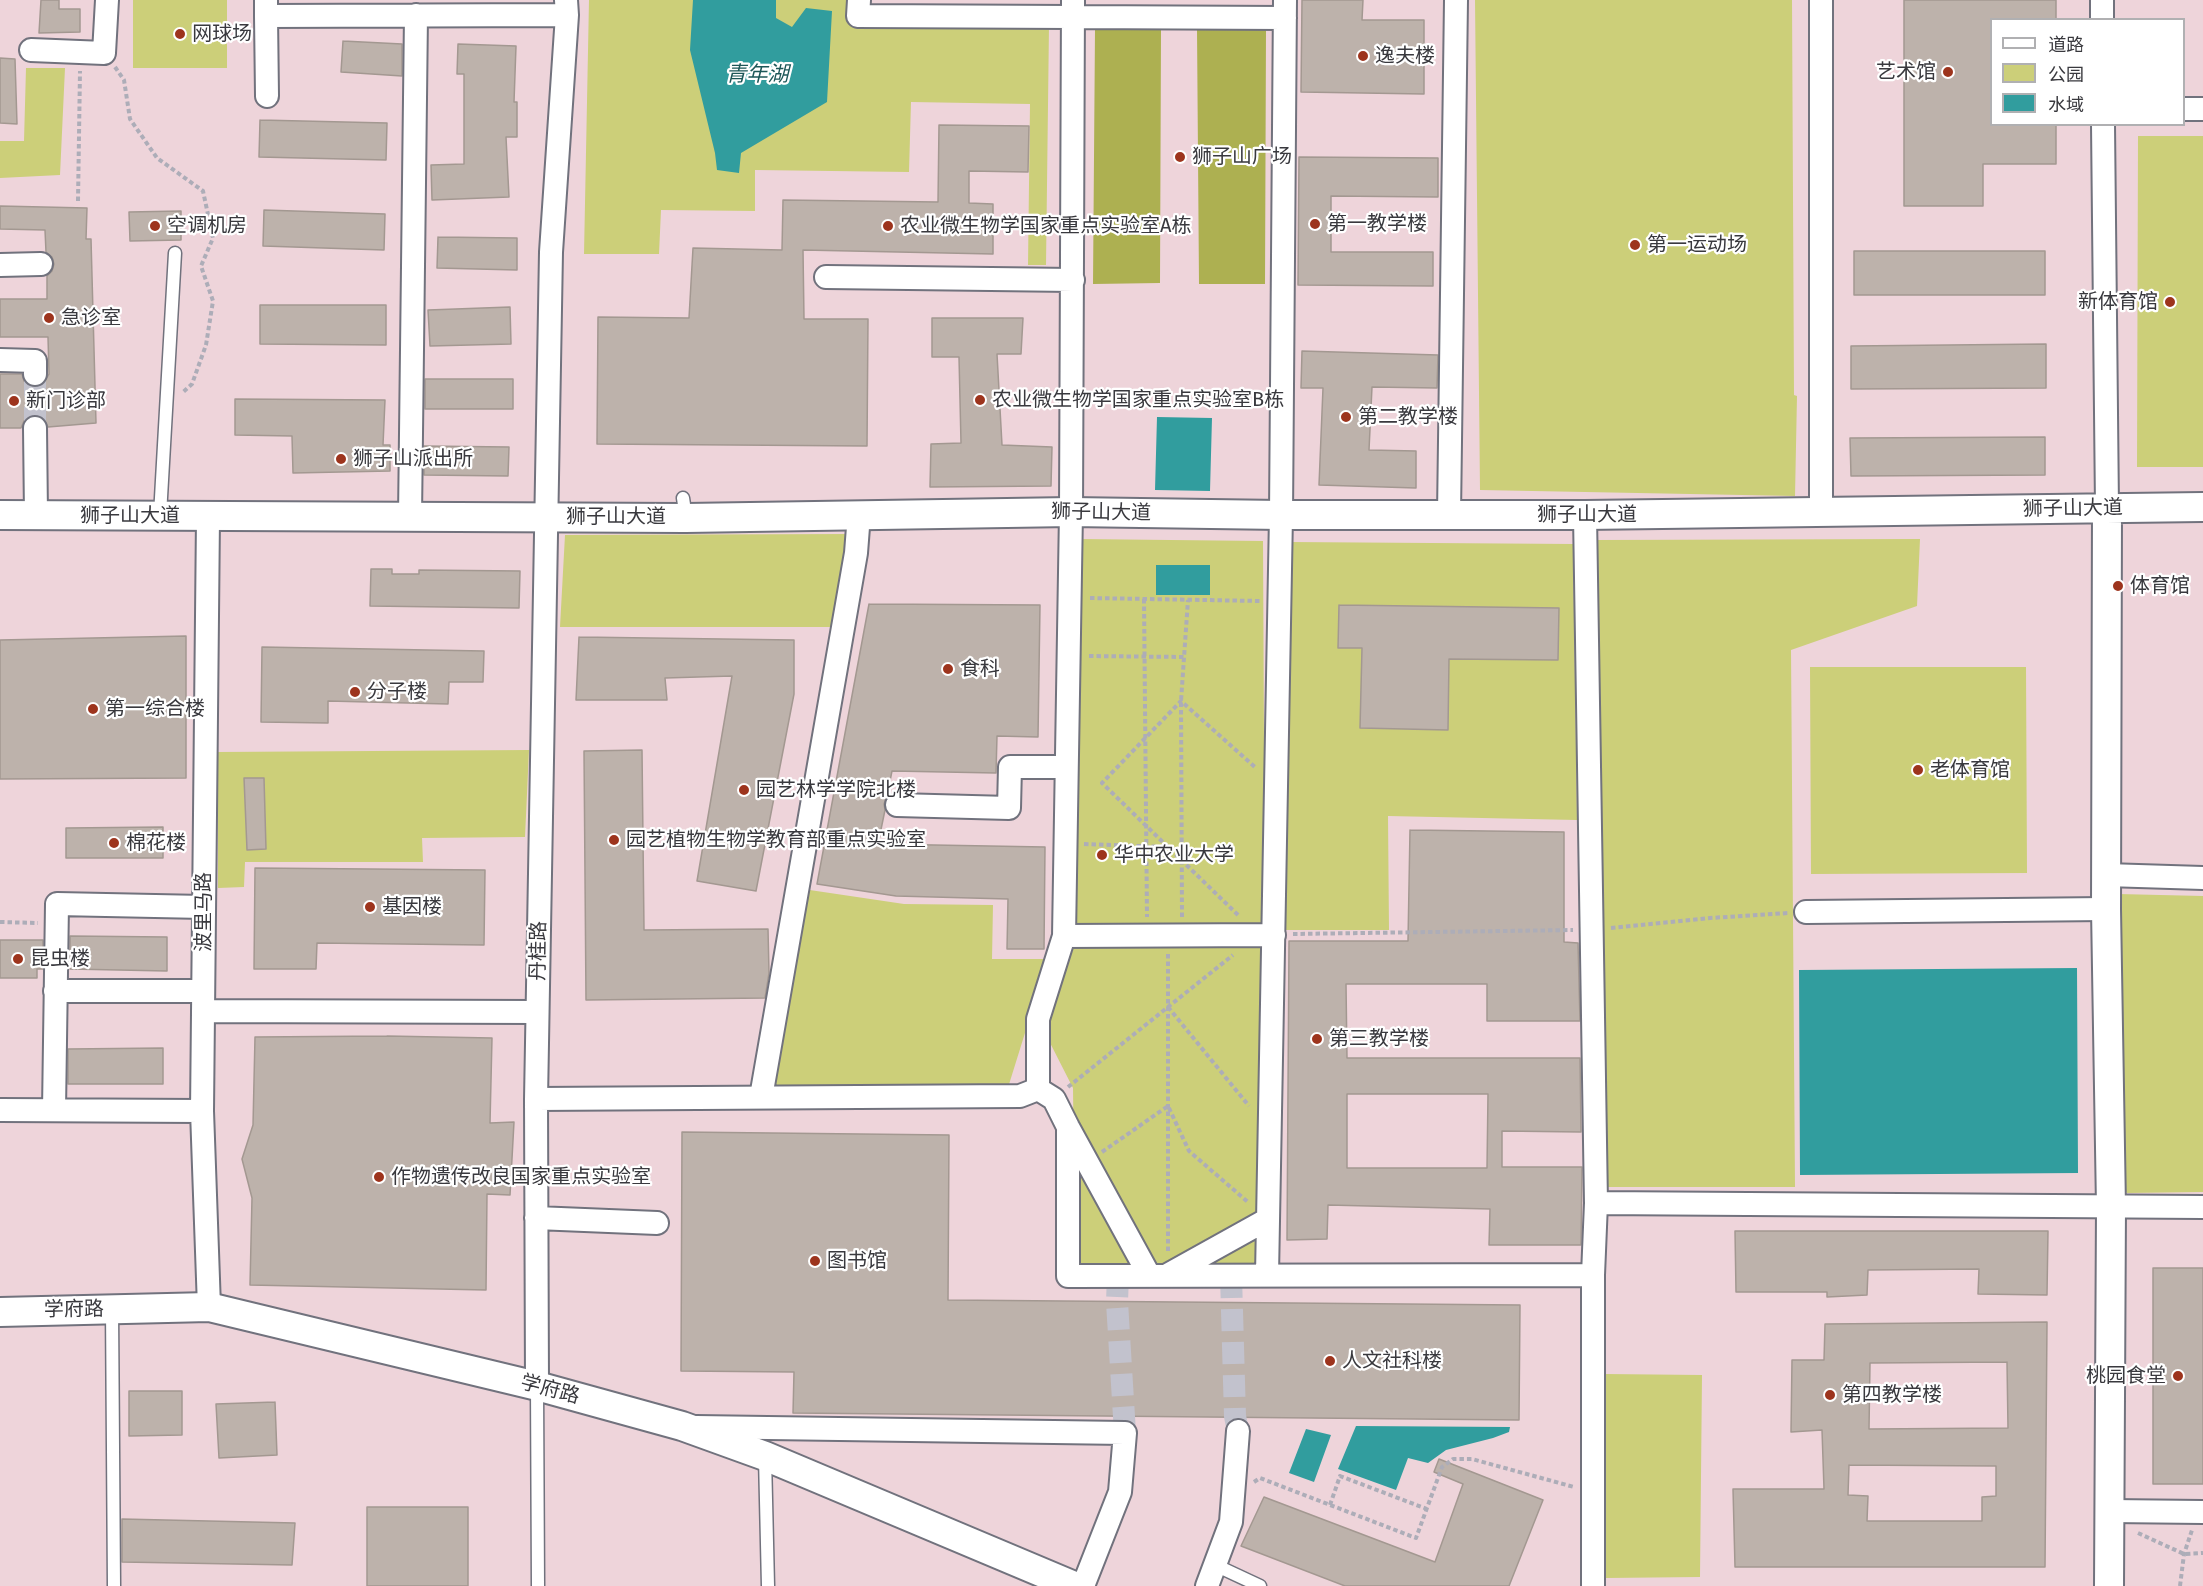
<!DOCTYPE html>
<html>
<head>
<meta charset="utf-8">
<style>
  body { margin:0 }
  #map { position:relative; width:2203px; height:1586px; overflow:hidden; background:#e4e4f1; font-family:"Fira Sans","Noto Sans SC",sans-serif }
  canvas { display:block }
  .legend { position:absolute; left:1990px; top:18px; width:195px; height:108px; box-sizing:border-box; background:#fff; border:2px solid #b0b0b2; margin:0; padding:8px 10px; list-style:none; font-size:18px; color:#39393e }
  .legend li { display:flex; align-items:center; gap:12px; height:30px }
  .legend b { width:30px; border:2px solid #b0b0b2 }
</style>
</head>
<body>
<div id="map">
<canvas width="2203" height="1586"></canvas>
<ul class="legend">
<li><b style="height:8px;background:#fff"></b>道路</li>
<li><b style="height:16px;background:#cccf79"></b>公园</li>
<li><b style="height:16px;background:#319d9e"></b>水域</li>
</ul>
</div>
<script>
const ctx = document.querySelector('canvas').getContext('2d');
ctx.lineJoin = 'round';
function fillPath(path, color) { ctx.fillStyle = color; ctx.fill(path, 'evenodd'); }
const poly = rows => new Path2D(rows.map(r => 'M' + r).join(''));
function strokePath(path, color, width, dash) { ctx.strokeStyle = color; ctx.lineWidth = width; ctx.lineCap = dash ? 'butt' : 'round'; ctx.setLineDash(dash || []); ctx.stroke(path); }
function label(font, color, halo, rows, align = 'center') {
  ctx.font = font + ' "Fira Sans","Noto Sans SC",sans-serif'; ctx.lineWidth = 4.5; ctx.setLineDash([]); ctx.textBaseline = 'middle'; ctx.strokeStyle = halo; ctx.fillStyle = color; for (const [text, x, y, turn = 0] of rows) {
    ctx.save(); ctx.translate(x, y); ctx.rotate((+turn || 0) * Math.PI / 180); ctx.textAlign = isNaN(turn) ? turn : align; if (halo) ctx.strokeText(text, 0, 0); ctx.fillText(text, 0, 0); ctx.restore();
  }
}
fillPath(poly([
  [0,0,2203,0,2203,1586,0,1586],
  [1992,20,2184,20,2184,124,1992,124]
]), '#eed4da');
fillPath(poly([
  [133,0,227,0,227,68,133,68],
  [589,0,850,0,849,24,1049,25,1046,265,1028,265,1030,104,911,102,909,172,755,170,755,211,661,210,659,254,584,254],
  [1475,0,1792,0,1794,395,1797,396,1795,496,1480,490],
  [26,68,65,68,60,175,0,178,0,141,24,141],
  [2138,136,2203,136,2203,467,2137,467],
  [850,534,833,627,560,627,565,535],
  [1079,539,1263,541,1265,945,1259,1267,1075,1267,1073,1088,1044,1031,1074,947],
  [1920,539,1917,606,1791,650,1795,1187,1601,1187,1597,540],
  [1289,542,1573,544,1577,820,1388,816,1389,930,1285,930],
  [1810,667,2026,667,2027,873,1811,874],
  [529,750,525,837,422,838,423,862,245,862,244,887,218,888,218,752],
  [803,889,904,904,993,905,992,959,1048,959,1006,1094,769,1090],
  [2118,894,2203,896,2203,1192,2127,1193,2116,1178],
  [1605,1374,1702,1375,1700,1577,1606,1578]
]), '#cccf79');
fillPath(poly([
  [1197,29,1266,30,1265,284,1199,284],
  [1095,30,1161,30,1160,283,1093,284]
]), '#adb051');
fillPath(poly([
  [693,0,776,0,776,18,792,27,806,8,832,11,827,102,741,153,739,173,717,170,715,153,690,50],
  [1157,417,1212,418,1210,491,1155,490],
  [1156,565,1210,565,1210,595,1156,595],
  [2077,968,2078,1173,1800,1175,1799,970],
  [1356,1426,1510,1427,1509,1432,1493,1438,1446,1450,1428,1463,1408,1458,1396,1490,1338,1469],
  [1306,1429,1331,1435,1314,1482,1289,1473]
]), '#319d9e');
const building = poly([
  [41,0,59,0,59,9,80,9,80,32,39,33,41,0],
  [1302,0,1363,0,1362,20,1424,20,1424,94,1301,92,1302,0],
  [1904,0,2056,0,2056,20,1992,20,1992,124,2056,124,2056,164,1983,164,1983,206,1904,206,1904,0],
  [343,41,402,44,402,76,341,72,343,41],
  [458,44,516,46,514,102,517,102,517,137,506,137,509,197,432,200,431,165,464,164,464,74,457,74,458,44],
  [0,58,15,59,17,124,0,123,0,58],
  [260,120,387,123,386,160,259,157,260,120],
  [939,125,1029,126,1028,172,969,171,969,203,993,204,993,254,803,250,804,319,868,319,867,446,597,444,598,317,689,318,693,248,782,250,783,200,938,202,939,125],
  [1299,157,1438,158,1438,197,1331,196,1331,252,1433,252,1433,286,1298,285,1299,157],
  [0,206,87,208,86,239,91,239,96,423,48,427,42,417,34,415,24,421,21,428,0,428,0,374,22,374,24,381,34,387,42,385,49,374,48,337,0,337,0,299,47,299,47,276,52,271,54,264,52,257,46,252,45,230,0,229,0,206],
  [264,210,385,214,384,250,263,246,264,210],
  [181,211,181,240,130,241,129,212,181,211],
  [438,237,517,238,517,270,437,268,438,237],
  [1854,251,2045,251,2045,295,1854,295,1854,251],
  [260,305,386,305,386,345,260,344,260,305],
  [510,307,511,344,430,346,428,310,510,307],
  [932,318,1023,318,1021,354,997,354,1002,445,1052,447,1051,486,930,487,931,444,961,443,959,357,932,357,932,318],
  [2046,344,2046,388,1851,389,1851,346,2046,344],
  [1302,351,1438,355,1437,388,1372,387,1369,450,1416,451,1416,488,1319,485,1323,388,1301,388,1302,351],
  [425,379,513,379,513,409,425,409,425,379],
  [235,399,385,400,383,445,390,445,390,471,293,473,292,436,235,435,235,399],
  [2045,437,2045,475,1851,476,1850,438,2045,437],
  [424,446,509,447,508,476,424,475,424,446],
  [371,569,392,569,392,574,419,574,419,570,520,571,519,608,370,606,371,569],
  [869,604,1040,605,1038,737,997,736,996,773,892,771,887,796,884,804,885,810,878,844,1045,847,1044,949,1007,949,1008,899,896,896,817,884,869,604],
  [1339,605,1559,608,1558,660,1449,659,1448,730,1360,728,1362,648,1338,648,1339,605],
  [186,636,186,778,0,779,0,640,186,636],
  [579,637,794,640,794,694,756,891,697,881,732,676,665,678,667,700,576,700,579,637],
  [262,647,484,651,483,682,449,682,448,704,328,701,328,723,261,722,262,647],
  [642,750,644,930,768,929,769,973,765,998,586,1000,584,751,642,750],
  [244,778,264,778,266,849,247,850,244,778],
  [163,827,163,858,66,858,66,828,163,827],
  [1410,830,1564,832,1564,942,1578,943,1580,1021,1487,1021,1487,984,1346,984,1347,1058,1580,1058,1581,1132,1502,1131,1502,1167,1582,1167,1581,1245,1489,1245,1490,1209,1328,1205,1327,1239,1287,1240,1289,941,1408,941,1410,830],
  [1347,1094,1488,1094,1487,1168,1347,1168,1347,1094],
  [255,868,485,870,484,945,317,943,316,969,254,969,255,868],
  [70,936,167,937,167,971,70,969,70,936],
  [0,940,43,940,43,969,37,969,37,978,0,978,0,940],
  [387,1036,492,1038,490,1123,514,1122,510,1195,487,1194,486,1290,250,1285,252,1198,242,1159,253,1125,255,1037,387,1036],
  [163,1048,163,1084,68,1084,68,1049,163,1048],
  [682,1132,949,1135,948,1300,1520,1305,1519,1420,793,1413,794,1372,681,1371,682,1132],
  [1735,1231,2048,1231,2047,1295,1978,1294,1979,1269,1868,1270,1867,1295,1827,1297,1827,1292,1736,1292,1735,1231],
  [2153,1268,2203,1268,2203,1484,2153,1484,2153,1268],
  [2047,1322,2045,1567,1735,1567,1733,1489,1824,1489,1822,1430,1791,1432,1792,1360,1824,1360,1825,1324,2047,1322],
  [2007,1362,2008,1428,1869,1429,1870,1363,2007,1362],
  [1849,1465,1996,1466,1996,1496,1982,1497,1982,1521,1867,1521,1868,1496,1848,1495,1849,1465],
  [129,1391,182,1391,182,1435,129,1436,129,1391],
  [275,1402,277,1455,219,1458,216,1404,275,1402],
  [1439,1459,1543,1500,1509,1586,1345,1586,1241,1546,1264,1497,1435,1562,1463,1484,1434,1472,1439,1459],
  [367,1507,468,1507,468,1586,367,1586,367,1507],
  [122,1519,295,1523,292,1565,122,1562,122,1519]
]);
fillPath(building, '#bdb2ab');
strokePath(building, '#a39891', 1.5);
strokePath(poly([
  [35,374,35,428],
  [1118,1275,1117,1302,1125,1433],
  [1231,1276,1235,1416,1238,1431]
]), '#c2c2cd', 22, [22, 11]);
const service = poly([
  [683,498,686,518],
  [160,515,175,253],
  [112,1309,114,1586],
  [537,1386,538,1586],
  [765,1457,768,1586],
  [1215,1565,1260,1586]
]);
const minor = poly([
  [266,0,266,16,567,15],
  [859,0,858,16,1285,18],
  [1821,0,1821,512],
  [2102,0,2102,20],
  [266,16,267,96],
  [31,50,104,53,107,0],
  [2184,109,2203,109],
  [2103,124,2107,508],
  [0,265,41,264],
  [826,277,1073,280],
  [0,360,35,361,35,374],
  [35,428,36,515],
  [1449,514,1456,0],
  [1585,515,1596,1203,1593,1275,1593,1586],
  [208,517,202,1111,209,1307],
  [410,517,416,15],
  [897,805,1009,808,1010,767,1066,767],
  [2106,875,2203,878],
  [1806,912,2106,909],
  [1064,936,1274,935],
  [55,991,203,991],
  [203,1011,537,1012],
  [1038,1089,1038,1019,1064,936,1071,512,1073,0],
  [761,1097,856,553,859,514],
  [536,1099,1020,1096,1038,1089,1054,1099,1068,1127,1149,1275],
  [0,1110,202,1111],
  [54,1110,57,904,204,907],
  [1068,1131,1068,1276,1593,1275],
  [1596,1203,2203,1207],
  [536,1218,657,1223],
  [1169,1274,1268,1219],
  [1267,1275,1281,515,1285,0],
  [537,1386,536,1099,551,252,567,15,566,0],
  [696,1427,1125,1433,1120,1492,1083,1586],
  [2110,1511,2203,1512],
  [1207,1586,1231,1522,1238,1431]
]);
const tertiary = poly([
  [2107,508,2106,909,2111,1207,2109,1586],
  [0,515,686,518,1071,512,1281,515,1585,515,2203,507],
  [0,1312,209,1307,537,1386,682,1426,765,1456,1074,1586]
]);
strokePath(service, '#71727d', 15);
strokePath(minor, '#71727d', 26);
strokePath(tertiary, '#71727d', 32);
strokePath(poly([
  [115,67,124,80,130,119,157,158,203,191,213,238,201,266,213,301,206,345,192,384,182,393],
  [78,201,80,71],
  [1090,598,1260,601],
  [1144,599,1147,917],
  [1089,656,1184,657],
  [1084,844,1168,847],
  [1238,915,1102,783,1181,701,1255,767],
  [1182,917,1181,701,1188,600],
  [0,922,38,923],
  [1611,928,1710,918,1789,913],
  [1293,934,1573,930],
  [1168,954,1168,1252],
  [1168,1007,1249,1106],
  [1068,1087,1233,955],
  [1102,1152,1168,1106,1189,1151,1249,1203],
  [1254,1482,1260,1478,1416,1538,1442,1467,1453,1459,1472,1459,1574,1487],
  [1330,1505,1340,1476,1427,1509],
  [2138,1533,2184,1554,2203,1553],
  [2180,1586,2184,1554,2192,1530]
]), '#adadb8', 4, [4.5, 3]);
strokePath(service, '#fff', 12);
strokePath(minor, '#fff', 22);
strokePath(tertiary, '#fff', 28);
for (const [x, y, r, color] of [
  [180,34,6,"#9d341d"],
  [1363,56,6,"#9d341d"],
  [1948,72,6,"#9d341d"],
  [1180,157,6,"#9d341d"],
  [1315,224,6,"#9d341d"],
  [155,226,6,"#9d341d"],
  [888,226,6,"#9d341d"],
  [1635,245,6,"#9d341d"],
  [2170,302,6,"#9d341d"],
  [49,318,6,"#9d341d"],
  [980,400,6,"#9d341d"],
  [14,401,6,"#9d341d"],
  [1346,417,6,"#9d341d"],
  [341,459,6,"#9d341d"],
  [2118,586,6,"#9d341d"],
  [948,669,6,"#9d341d"],
  [355,692,6,"#9d341d"],
  [93,709,6,"#9d341d"],
  [1918,770,6,"#9d341d"],
  [744,790,6,"#9d341d"],
  [614,840,6,"#9d341d"],
  [114,843,6,"#9d341d"],
  [1102,855,6,"#9d341d"],
  [370,907,6,"#9d341d"],
  [18,959,6,"#9d341d"],
  [1317,1039,6,"#9d341d"],
  [379,1177,6,"#9d341d"],
  [815,1261,6,"#9d341d"],
  [1330,1361,6,"#9d341d"],
  [2178,1376,6,"#9d341d"],
  [1830,1395,6,"#9d341d"]
]) { const dot = new Path2D(); dot.arc(x, y, r, 0, 2 * Math.PI); ctx.fillStyle = color; ctx.fill(dot); strokePath(dot, '#fff', 2); }
label('20px', '#39393e', '#fff', [
  ["网球场",192,34],
  ["逸夫楼",1375,56],
  ["艺术馆",1936,72,"right"],
  ["狮子山广场",1192,157],
  ["第一教学楼",1327,224],
  ["空调机房",167,226],
  ["农业微生物学国家重点实验室A栋",900,226],
  ["第一运动场",1647,245],
  ["新体育馆",2158,302,"right"],
  ["急诊室",61,318],
  ["农业微生物学国家重点实验室B栋",992,400],
  ["新门诊部",26,401],
  ["第二教学楼",1358,417],
  ["狮子山派出所",353,459],
  ["体育馆",2130,586],
  ["食科",960,669],
  ["分子楼",367,692],
  ["第一综合楼",105,709],
  ["老体育馆",1930,770],
  ["园艺林学学院北楼",756,790],
  ["园艺植物生物学教育部重点实验室",626,840],
  ["棉花楼",126,843],
  ["华中农业大学",1114,855],
  ["基因楼",382,907],
  ["昆虫楼",30,959],
  ["第三教学楼",1329,1039],
  ["作物遗传改良国家重点实验室",391,1177],
  ["图书馆",827,1261],
  ["人文社科楼",1342,1361],
  ["桃园食堂",2166,1376,"right"],
  ["第四教学楼",1842,1395]
], 'left');
label('20px', '#39393e', '#fff', [
  ["狮子山大道",2073,509,-1],
  ["狮子山大道",1101,513,1],
  ["狮子山大道",1587,515],
  ["狮子山大道",130,516],
  ["狮子山大道",616,517],
  ["波里马路",204,912,-90],
  ["丹桂路",539,951,-89],
  ["学府路",74,1310,-1],
  ["学府路",550,1390,15]
]);
label('italic 21px', '#1d5758', '#fff', [
  ["青年湖",757,75]
]);
</script>
</body>
</html>
